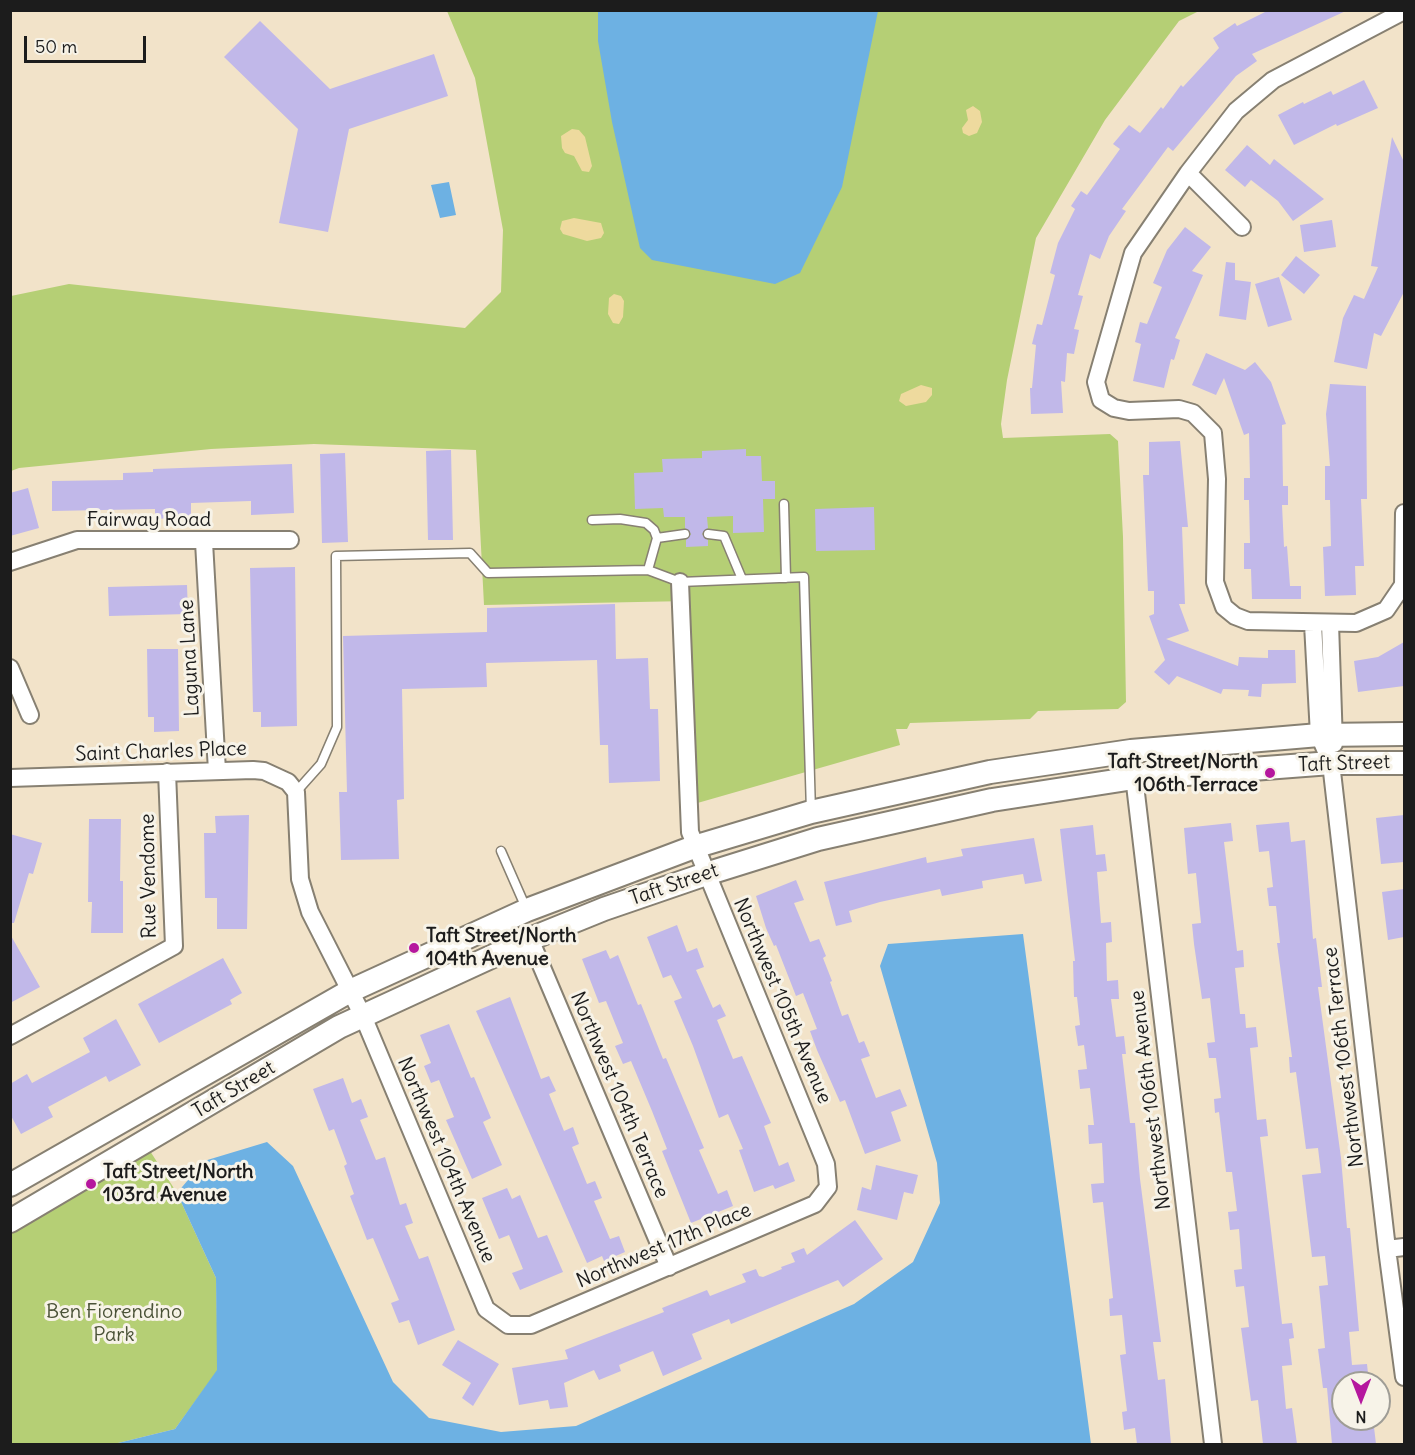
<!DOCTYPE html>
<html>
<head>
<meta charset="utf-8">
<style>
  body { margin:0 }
  #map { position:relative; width:1415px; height:1455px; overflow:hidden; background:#f2e3c9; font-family:Delius,sans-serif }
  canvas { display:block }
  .frame { position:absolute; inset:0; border:12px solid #1c1c1c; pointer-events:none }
  .north { position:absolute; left:1331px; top:1371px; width:60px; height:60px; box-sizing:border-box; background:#f7f3e8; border:2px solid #9f9d96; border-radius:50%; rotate:180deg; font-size:16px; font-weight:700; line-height:24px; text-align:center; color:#1c1c1c }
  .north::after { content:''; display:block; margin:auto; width:21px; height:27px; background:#b5179e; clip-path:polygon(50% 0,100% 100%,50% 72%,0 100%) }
  .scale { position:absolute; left:24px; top:36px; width:122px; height:27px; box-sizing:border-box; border:3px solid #1c1c1c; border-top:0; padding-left:8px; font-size:18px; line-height:21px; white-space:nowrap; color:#1c1c1c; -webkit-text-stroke:4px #f7f3e8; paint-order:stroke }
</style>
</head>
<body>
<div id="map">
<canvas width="1415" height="1455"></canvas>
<div class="frame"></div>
<div class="north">N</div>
<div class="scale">50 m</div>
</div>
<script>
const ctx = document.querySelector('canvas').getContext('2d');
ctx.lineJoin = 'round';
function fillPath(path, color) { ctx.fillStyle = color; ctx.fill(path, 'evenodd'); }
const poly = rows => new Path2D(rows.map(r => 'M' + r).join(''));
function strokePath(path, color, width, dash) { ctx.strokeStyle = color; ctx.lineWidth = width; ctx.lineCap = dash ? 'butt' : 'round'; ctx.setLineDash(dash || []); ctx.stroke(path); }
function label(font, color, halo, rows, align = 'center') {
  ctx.font = font + ' Delius,sans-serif'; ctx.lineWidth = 6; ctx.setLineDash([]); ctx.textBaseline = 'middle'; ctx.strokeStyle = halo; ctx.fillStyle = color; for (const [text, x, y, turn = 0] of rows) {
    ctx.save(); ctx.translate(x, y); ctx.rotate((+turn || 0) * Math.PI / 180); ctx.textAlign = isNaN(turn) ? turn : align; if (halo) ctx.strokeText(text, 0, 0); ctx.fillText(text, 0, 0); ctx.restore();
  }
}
fillPath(poly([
  [447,11,1199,11,1179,21,1105,120,1036,238,1007,380,1001,424,1003,438,1110,434,1118,441,1123,537,1126,702,1118,709,1038,711,1030,719,910,723,907,729,896,729,900,745,694,804,689,601,484,605,476,450,314,444,211,449,19,468,11,471,11,296,69,284,465,328,501,292,503,230,475,78],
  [150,1151,177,1193,216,1278,218,1370,175,1429,114,1444,11,1444,11,1224]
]), '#b5cf75');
fillPath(poly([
  [973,106,980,111,982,122,977,133,969,136,963,133,962,128,968,120,966,110],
  [572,129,579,130,585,137,592,166,589,172,582,171,574,156,565,153,562,148,561,136],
  [574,218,601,223,604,233,601,238,587,241,563,234,560,229,562,221],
  [614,294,621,296,624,301,623,317,619,324,613,323,608,314,609,298],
  [921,385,932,388,932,395,926,402,906,406,899,401,901,394]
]), '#eeda9e');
fillPath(poly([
  [598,11,878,11,842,187,800,273,775,284,652,260,640,248,612,122,598,41],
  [449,182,456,215,440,218,431,185],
  [1023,934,1091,1444,114,1444,175,1429,217,1370,216,1278,177,1193,204,1161,267,1142,293,1166,393,1382,429,1418,501,1432,576,1426,854,1304,913,1262,940,1203,937,1163,880,966,888,944]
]), '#6db1e3');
fillPath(poly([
  [1269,10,1348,10,1252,54,1257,61,1236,76,1173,151,1168,147,1122,209,1126,211,1109,236,1100,259,1090,254,1078,295,1083,296,1074,329,1079,330,1074,354,1067,353,1065,382,1061,381,1063,413,1031,414,1030,388,1032,388,1036,345,1032,344,1037,324,1042,325,1055,275,1050,273,1058,243,1075,209,1071,206,1081,191,1087,195,1120,149,1113,144,1129,125,1140,133,1161,107,1163,109,1181,85,1183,87,1219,48,1213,38,1235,23,1237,26],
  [260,21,330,89,434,54,448,96,349,129,328,232,279,223,298,129,224,57],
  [1364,80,1378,108,1337,126,1336,124,1294,145,1278,115,1303,102,1304,104,1331,91,1333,95],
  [1392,137,1404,162,1404,292,1381,336,1374,333,1367,369,1334,362,1343,318,1354,295,1364,299,1378,267,1371,266],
  [1247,145,1270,165,1274,159,1324,199,1293,221,1278,201,1251,180,1245,187,1225,170],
  [1332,220,1336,247,1304,252,1300,225],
  [1185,227,1211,247,1192,271,1203,275,1175,338,1180,340,1174,360,1171,359,1164,388,1133,381,1141,344,1135,342,1140,322,1147,324,1162,287,1153,283,1167,250],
  [1296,256,1320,275,1304,294,1281,275],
  [1226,262,1235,263,1235,280,1251,282,1246,320,1219,316],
  [1279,277,1292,320,1268,327,1255,284],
  [1206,353,1245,370,1255,362,1271,382,1286,424,1282,425,1283,486,1288,486,1288,505,1282,505,1284,547,1287,546,1290,586,1301,586,1301,599,1252,599,1251,569,1244,569,1244,543,1250,543,1249,500,1244,500,1244,478,1250,478,1249,433,1244,435,1224,378,1216,395,1192,385],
  [1330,384,1366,386,1367,499,1361,499,1364,566,1355,566,1356,595,1325,596,1323,547,1331,546,1330,500,1325,500,1325,466,1330,466,1326,414],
  [1180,441,1188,527,1182,527,1185,604,1179,604,1189,631,1166,639,1238,666,1239,657,1268,658,1268,650,1295,650,1296,683,1262,684,1261,697,1248,696,1249,690,1223,689,1221,694,1177,676,1169,685,1154,672,1165,660,1149,616,1154,614,1154,591,1148,591,1143,475,1149,475,1149,442],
  [746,449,746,456,761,456,762,481,775,481,775,499,763,499,764,532,733,533,733,516,707,517,708,528,702,534,708,540,708,546,686,547,686,540,691,534,685,528,685,517,664,517,663,508,635,509,634,473,663,472,662,459,702,458,702,451],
  [451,450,453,540,428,540,426,451],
  [345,453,348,542,322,543,320,454],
  [292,464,294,513,251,515,251,501,191,503,191,517,155,519,155,509,52,511,52,481,123,480,123,473,153,472,153,469],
  [28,488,39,528,10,536,10,493],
  [874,507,875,550,816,551,815,509],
  [295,567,297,726,261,727,261,712,253,712,250,568],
  [187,585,188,614,109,616,108,587],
  [615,604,616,659,648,658,650,709,658,709,660,781,609,783,608,745,600,745,597,660,486,663,487,687,402,689,404,799,397,800,399,859,341,860,339,792,347,792,343,636,487,632,487,608],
  [1404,642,1404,686,1358,692,1354,661,1378,657],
  [147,649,178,649,179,731,154,732,154,717,148,717],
  [249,815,247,929,217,929,217,898,205,898,204,833,216,833,215,816],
  [1404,815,1404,862,1381,864,1376,818],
  [89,819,121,819,120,881,123,881,123,933,91,933,92,902,88,902],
  [1289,822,1291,842,1305,840,1313,939,1316,938,1322,987,1318,987,1341,1158,1347,1228,1350,1228,1359,1331,1349,1332,1352,1365,1367,1364,1369,1383,1343,1383,1343,1419,1373,1419,1376,1444,1332,1444,1327,1388,1323,1388,1318,1349,1325,1348,1319,1286,1328,1285,1325,1256,1312,1257,1302,1175,1321,1173,1318,1148,1306,1149,1296,1072,1290,1073,1289,1057,1292,1057,1277,943,1280,943,1276,906,1269,906,1267,888,1273,887,1269,851,1259,852,1256,825],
  [1231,823,1233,841,1224,842,1237,951,1243,950,1244,967,1235,968,1240,1014,1245,1014,1246,1028,1256,1027,1258,1047,1250,1048,1257,1120,1266,1119,1268,1136,1260,1137,1282,1324,1292,1323,1294,1338,1289,1339,1292,1365,1282,1366,1286,1409,1292,1408,1297,1444,1263,1444,1258,1400,1251,1401,1241,1328,1249,1327,1244,1286,1236,1287,1234,1270,1242,1269,1239,1229,1230,1230,1228,1212,1237,1211,1232,1172,1226,1172,1219,1112,1215,1113,1214,1099,1221,1098,1216,1058,1209,1058,1207,1043,1215,1042,1210,998,1202,999,1194,944,1192,924,1201,923,1196,873,1188,874,1184,828],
  [1093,825,1096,855,1105,854,1107,871,1097,872,1101,923,1111,922,1112,942,1106,943,1107,981,1118,980,1119,999,1111,999,1116,1037,1124,1036,1126,1054,1122,1054,1130,1123,1135,1123,1140,1179,1161,1342,1153,1342,1158,1380,1165,1379,1171,1444,1137,1444,1135,1428,1124,1430,1122,1412,1127,1411,1120,1355,1126,1354,1122,1315,1110,1316,1109,1299,1113,1298,1103,1202,1093,1203,1091,1184,1104,1183,1102,1143,1089,1144,1088,1125,1094,1125,1090,1088,1080,1089,1078,1070,1087,1069,1084,1045,1078,1046,1075,1026,1080,1025,1077,997,1074,997,1073,961,1075,961,1060,829],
  [10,834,42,843,33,874,29,873,14,923,10,923],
  [1034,838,1042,881,1025,884,1023,874,982,881,983,888,942,896,940,889,880,902,849,911,852,922,836,926,824,882,926,857,927,863,963,856,961,849],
  [796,880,804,900,794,903,810,942,819,939,826,956,823,958,832,981,830,982,842,1016,848,1014,859,1043,864,1041,870,1056,861,1059,876,1098,900,1089,907,1106,891,1112,901,1141,865,1154,845,1100,840,1102,817,1050,810,1031,817,1029,803,993,796,996,776,945,774,946,766,928,756,896],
  [1404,889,1404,937,1388,940,1382,892],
  [677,925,687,952,697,948,704,967,696,970,713,1008,720,1004,726,1016,717,1020,733,1059,742,1056,771,1123,764,1126,779,1166,788,1162,795,1181,775,1189,773,1185,754,1192,739,1150,743,1149,728,1114,719,1118,693,1046,674,1001,682,998,671,975,663,978,647,937],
  [10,934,40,987,10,1003],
  [606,950,610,959,618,955,638,1005,641,1004,663,1059,666,1058,704,1148,699,1150,718,1194,727,1190,733,1206,691,1223,662,1151,667,1149,652,1111,631,1061,623,1064,615,1046,623,1043,606,1001,599,1003,582,959],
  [223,958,242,993,230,1000,232,1004,159,1043,138,1004],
  [510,997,541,1079,549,1076,556,1091,549,1094,564,1131,573,1127,579,1144,572,1147,587,1184,595,1181,602,1198,594,1201,610,1239,619,1236,625,1252,604,1261,602,1256,587,1263,476,1011],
  [116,1019,141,1065,109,1082,106,1076,48,1107,53,1117,21,1134,10,1114,10,1084,27,1074,32,1083,90,1052,83,1038],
  [449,1024,471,1078,474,1077,491,1118,483,1122,502,1165,472,1179,446,1120,454,1117,439,1080,431,1083,424,1066,431,1063,420,1035],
  [343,1078,352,1103,361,1099,368,1117,360,1120,376,1160,385,1157,400,1205,406,1203,413,1223,405,1226,419,1259,428,1256,455,1330,418,1345,409,1320,399,1323,391,1303,399,1300,373,1238,367,1240,350,1196,354,1194,344,1166,347,1164,334,1129,329,1131,313,1089],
  [876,1165,918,1175,913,1194,904,1192,897,1220,857,1210,862,1187,871,1190],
  [507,1188,512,1199,520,1195,538,1238,547,1235,563,1272,520,1290,512,1273,523,1269,509,1235,499,1239,482,1198],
  [855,1220,883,1259,843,1287,838,1280,731,1324,729,1319,692,1334,702,1359,663,1376,653,1351,619,1365,621,1371,599,1380,594,1370,564,1383,568,1407,550,1409,548,1400,519,1405,512,1368,568,1359,565,1350,664,1312,662,1308,707,1290,710,1296,746,1282,742,1274,756,1269,759,1276,763,1277,782,1269,781,1267,795,1262,791,1253,804,1248,807,1255],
  [458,1340,499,1364,473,1406,462,1398,471,1383,442,1365]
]), '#c1b8e9');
const lane = poly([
  [784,504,786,578],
  [592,520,620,519,646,523,654,530,657,538],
  [708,534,724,536,742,579],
  [648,570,657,538,685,534],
  [296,792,321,764,337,727,336,556,470,553,488,573,648,570,680,582,804,577,811,812],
  [501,851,526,908]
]);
const street = poly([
  [1404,11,1273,80,1236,111,1188,173,1133,253,1096,382,1101,400,1114,408,1129,411,1179,409,1193,413,1213,433,1217,479,1215,582,1224,607,1235,616,1248,621,1356,623,1386,610,1403,585,1404,513],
  [1188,173,1242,227],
  [204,542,217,771],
  [10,562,77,540,290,540],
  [1330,623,1334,744],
  [1313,624,1319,735,1331,763,1387,1249,1404,1377],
  [10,668,30,715],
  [1131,751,1213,1444],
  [10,778,253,770,264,771,288,782,296,792,300,879,310,912,363,1016,486,1309,508,1325,531,1325,815,1204,828,1187,826,1164,690,832,680,582],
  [530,939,669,1267],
  [10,1036,174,946,167,772],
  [1387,1249,1404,1247]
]);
const secondary = poly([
  [10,1185,350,991,527,910,694,847,811,812,990,772,1131,751,1319,735,1404,734],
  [10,1221,339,1027,530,939,604,909,706,874,818,839,992,800,1134,778,1331,763,1404,763]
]);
strokePath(lane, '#878072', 11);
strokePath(street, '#878072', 20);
strokePath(secondary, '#878072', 26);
strokePath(lane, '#fff', 8);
strokePath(street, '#fff', 16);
strokePath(secondary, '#fff', 22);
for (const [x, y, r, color] of [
  [1270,773,6,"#b5179e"],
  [414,948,6,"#b5179e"],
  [91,1184,6,"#b5179e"]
]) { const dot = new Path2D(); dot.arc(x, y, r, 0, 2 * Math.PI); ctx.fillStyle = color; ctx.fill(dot); strokePath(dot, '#f7f3e8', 2); }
label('20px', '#1c1c1c', '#f7f3e8', [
  ["Fairway Road",149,520],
  ["Laguna Lane",190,658,-93],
  ["Saint Charles Place",161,752,-2],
  ["Taft Street",1344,764,-2],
  ["Rue Vendome",149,876,-91],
  ["Taft Street",674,885,-19],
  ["Northwest 105th Avenue",782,1001,67],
  ["Northwest 106th Terrace",1344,1057,-97],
  ["Taft Street",234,1090,-31],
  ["Northwest 104th Terrace",619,1095,67],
  ["Northwest 106th Avenue",1151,1100,-97],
  ["Northwest 104th Avenue",446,1160,67],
  ["Northwest 17th Place",664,1246,-23]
]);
label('bold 20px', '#1c1c1c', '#f7f3e8', [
  ["Taft Street/North",1258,762,"right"],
  ["106th Terrace",1258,785,"right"],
  ["Taft Street/North",426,936],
  ["104th Avenue",426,959],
  ["Taft Street/North",103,1172],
  ["103rd Avenue",103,1195]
], 'left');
label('20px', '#4a5237', '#f7f3e8', [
  ["Ben Fiorendino",114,1312],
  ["Park",114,1335]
]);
</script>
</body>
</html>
